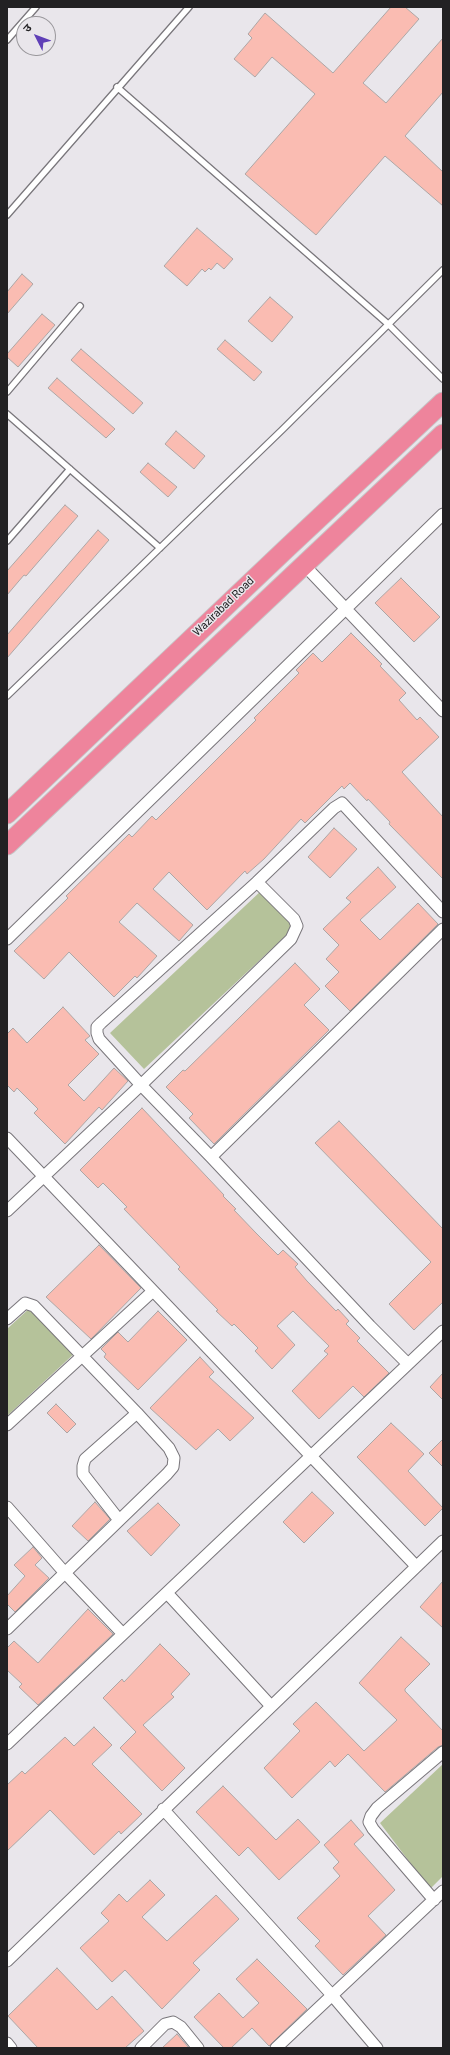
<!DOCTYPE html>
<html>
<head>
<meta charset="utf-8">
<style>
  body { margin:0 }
  #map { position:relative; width:450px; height:2055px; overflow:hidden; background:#e9e6eb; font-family:Roboto,"Noto Sans Devanagari",sans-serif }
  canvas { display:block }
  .frame { position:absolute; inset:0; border:8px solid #222123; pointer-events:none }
  .north { position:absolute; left:16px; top:16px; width:40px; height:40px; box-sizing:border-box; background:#e9e6eb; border:1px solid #99979b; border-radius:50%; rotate:312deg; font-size:11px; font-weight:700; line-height:16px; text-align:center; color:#222123 }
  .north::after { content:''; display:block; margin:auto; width:14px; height:18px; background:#5f3fb7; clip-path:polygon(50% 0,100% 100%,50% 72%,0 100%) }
</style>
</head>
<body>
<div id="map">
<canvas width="450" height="2055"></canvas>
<div class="frame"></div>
<div class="north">उ</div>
</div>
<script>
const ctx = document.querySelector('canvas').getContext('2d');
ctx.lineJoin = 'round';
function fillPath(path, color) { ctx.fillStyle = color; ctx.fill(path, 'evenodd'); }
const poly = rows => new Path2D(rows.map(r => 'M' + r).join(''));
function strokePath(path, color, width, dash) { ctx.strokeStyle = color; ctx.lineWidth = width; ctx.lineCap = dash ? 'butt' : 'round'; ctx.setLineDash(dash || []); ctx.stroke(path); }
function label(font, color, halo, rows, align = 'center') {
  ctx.font = font + ' Roboto,sans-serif'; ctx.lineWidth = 3; ctx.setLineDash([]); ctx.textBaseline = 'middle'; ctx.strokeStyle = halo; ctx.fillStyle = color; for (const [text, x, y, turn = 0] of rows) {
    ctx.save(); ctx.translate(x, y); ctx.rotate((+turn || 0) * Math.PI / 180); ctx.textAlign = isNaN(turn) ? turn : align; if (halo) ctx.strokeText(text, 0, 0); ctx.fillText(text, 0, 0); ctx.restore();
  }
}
fillPath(poly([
  [262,890,296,926,144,1069,110,1033],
  [33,1305,76,1352,7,1416,7,1329],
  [443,1764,443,1876,430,1889,380,1823]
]), '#b5c29a');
const building = poly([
  [391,7,405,7,419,19,363,83,386,103,443,38,443,92,405,136,443,172,443,206,385,156,316,235,245,174,315,94,272,57,255,77,234,59,252,38,248,34,265,13,333,73,391,7],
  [197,228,233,259,224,269,217,263,211,270,209,268,205,272,202,269,187,286,164,266,197,228],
  [22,274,33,284,7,314,7,292,22,274],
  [270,297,293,317,272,342,248,321,270,297],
  [42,314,55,325,18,367,7,357,7,354,42,314],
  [225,340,262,372,254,381,217,349,225,340],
  [81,349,143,403,133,414,71,360,81,349],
  [57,378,115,429,106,438,48,388,57,378],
  [176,431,205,456,194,469,165,444,176,431],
  [148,463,177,487,168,497,140,472,148,463],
  [65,505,78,516,26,576,24,575,7,595,7,571,65,505],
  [98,530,109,540,7,658,7,635,98,530],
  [401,578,440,617,414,642,375,603,401,578],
  [351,633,382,664,380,666,406,693,399,700,417,720,420,717,439,737,402,772,443,817,443,879,389,824,390,822,368,799,367,801,350,783,344,789,342,786,305,823,301,819,264,859,247,874,245,871,207,910,169,872,153,889,193,925,179,941,137,903,119,922,157,956,137,978,135,976,114,997,69,952,44,979,14,951,68,898,66,896,129,834,132,837,152,816,156,820,256,720,254,718,299,673,296,670,313,653,322,662,351,633],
  [334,828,357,849,330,878,308,857,334,828],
  [378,867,396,887,360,920,380,940,418,903,438,924,350,1011,325,986,339,972,326,959,339,945,323,929,351,902,346,898,378,867],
  [295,963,320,989,304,1005,329,1030,214,1144,189,1118,193,1114,166,1087,183,1070,185,1071,295,963],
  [63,1007,90,1036,85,1040,99,1054,68,1085,84,1101,114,1068,128,1081,102,1110,99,1107,65,1144,34,1113,38,1109,17,1088,14,1092,7,1085,7,1034,13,1028,27,1043,63,1007],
  [142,1108,224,1195,223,1196,236,1209,234,1210,256,1233,278,1255,283,1250,298,1264,295,1267,307,1281,336,1311,338,1309,349,1321,346,1324,360,1338,357,1341,389,1373,364,1397,353,1386,319,1419,292,1391,328,1354,324,1351,329,1346,293,1311,277,1326,295,1345,272,1369,255,1351,258,1348,234,1324,232,1326,216,1311,218,1310,178,1269,180,1267,124,1209,127,1207,103,1183,98,1188,80,1170,142,1108],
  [339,1121,443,1229,443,1302,414,1330,389,1304,431,1262,315,1143,339,1121],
  [99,1245,141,1288,91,1339,46,1297,99,1245],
  [158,1311,187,1340,138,1390,104,1357,106,1354,101,1349,118,1332,128,1342,158,1311],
  [200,1357,214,1372,209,1377,254,1418,230,1441,218,1429,196,1450,150,1408,200,1357],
  [443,1373,443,1400,430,1387,443,1373],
  [56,1404,76,1424,67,1433,47,1413,56,1404],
  [391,1423,424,1454,408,1471,443,1508,425,1526,357,1457,391,1423],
  [443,1439,443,1467,429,1453,443,1439],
  [312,1492,334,1513,304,1543,283,1522,312,1492],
  [95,1502,110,1519,88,1541,72,1526,95,1502],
  [158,1503,180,1525,151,1556,127,1531,158,1503],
  [33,1547,42,1558,35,1565,49,1578,15,1612,7,1604,7,1596,25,1576,14,1565,33,1547],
  [443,1581,443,1628,420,1607,443,1581],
  [88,1609,113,1634,38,1705,19,1687,22,1684,7,1670,7,1648,14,1641,38,1663,88,1609],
  [401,1637,430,1664,405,1689,405,1691,443,1731,443,1745,438,1747,385,1792,348,1754,335,1767,330,1761,292,1798,264,1768,300,1731,293,1724,316,1702,364,1751,397,1720,359,1683,401,1637],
  [160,1644,190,1674,171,1694,174,1697,143,1725,185,1768,162,1791,120,1748,136,1732,103,1698,122,1679,124,1682,160,1644],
  [94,1727,112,1745,92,1764,142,1814,121,1834,119,1831,94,1855,50,1810,7,1851,7,1785,22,1771,25,1774,65,1737,74,1746,94,1727],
  [223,1786,276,1840,298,1819,320,1842,279,1880,248,1847,239,1856,196,1812,223,1786],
  [351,1820,364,1835,354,1844,395,1890,368,1916,386,1935,343,1975,315,1946,320,1941,297,1918,340,1876,333,1868,339,1862,324,1845,351,1820],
  [150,1880,165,1895,142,1917,167,1941,216,1895,239,1919,193,1963,200,1970,162,2009,125,1970,112,1982,80,1948,109,1921,101,1913,119,1894,127,1902,150,1880],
  [257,1959,307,2009,269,2046,252,2028,231,2048,224,2048,194,2017,219,1993,243,2018,259,2003,236,1979,257,1959],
  [57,1968,97,2010,112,1996,144,2031,125,2048,38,2048,8,2016,57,1968],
  [177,2034,189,2048,162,2048,177,2034]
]);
fillPath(building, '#fabcb2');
strokePath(building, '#ada6a5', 1);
const service = poly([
  [7,40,36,7],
  [117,87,388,324,443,379],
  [7,215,189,7],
  [7,392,80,306],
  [7,414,160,548],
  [7,541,70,469],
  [7,696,283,429,443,270]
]);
const minor = poly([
  [305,566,443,711],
  [7,939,443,514],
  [7,1138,416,1566],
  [211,1157,443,929],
  [7,1211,141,1085,291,939,297,926,294,919,257,882],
  [7,1319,25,1303,34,1306,137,1413,169,1448,174,1458,173,1467,167,1474,7,1629],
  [408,1364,370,1326,211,1157,141,1085,99,1039,97,1033,97,1027,101,1023,257,882,334,808,342,803,443,912],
  [7,1425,153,1291],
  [7,1507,65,1573,123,1634],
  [119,1520,83,1474,83,1466,85,1459,137,1413],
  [167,1593,271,1706],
  [7,1744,443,1331],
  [163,1809,331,1994,377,2048],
  [434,1900,373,1829,369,1822,371,1816,377,1808,443,1752],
  [7,1961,443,1541],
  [7,2043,11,2048],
  [141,2048,165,2024,173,2022,181,2027,198,2048],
  [276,2048,443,1891]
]);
const trunk = poly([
  [7,814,287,548,443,402],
  [7,845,443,434]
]);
strokePath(service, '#79767b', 8);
strokePath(minor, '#79767b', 13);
strokePath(trunk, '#c6c5c6', 21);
strokePath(service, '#fff', 5.5);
strokePath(minor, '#fff', 11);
strokePath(trunk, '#ee849c', 19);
label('11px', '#222123', '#e9e6eb', [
  ["Wazirabad Road",224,607,-44]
]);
</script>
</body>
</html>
